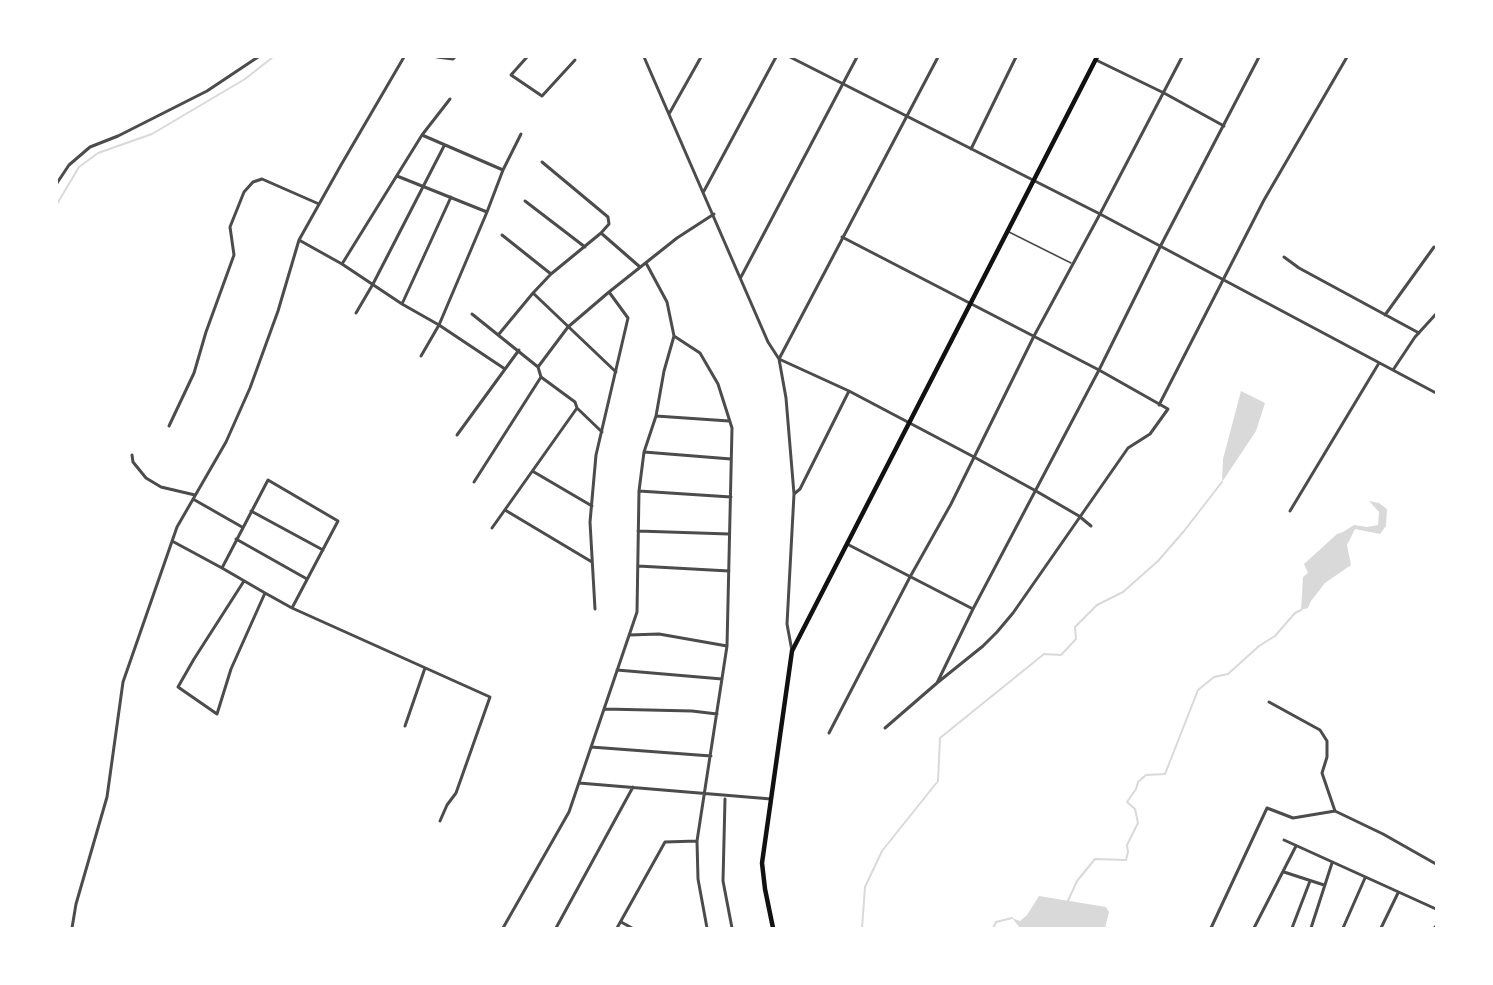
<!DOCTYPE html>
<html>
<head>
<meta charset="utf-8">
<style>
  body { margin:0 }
  #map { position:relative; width:1493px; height:985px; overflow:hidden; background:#fff; font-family:Ubuntu,sans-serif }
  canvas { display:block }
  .frame { position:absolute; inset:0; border:58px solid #fff; pointer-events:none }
</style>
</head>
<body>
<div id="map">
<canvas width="1493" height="985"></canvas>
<div class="frame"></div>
</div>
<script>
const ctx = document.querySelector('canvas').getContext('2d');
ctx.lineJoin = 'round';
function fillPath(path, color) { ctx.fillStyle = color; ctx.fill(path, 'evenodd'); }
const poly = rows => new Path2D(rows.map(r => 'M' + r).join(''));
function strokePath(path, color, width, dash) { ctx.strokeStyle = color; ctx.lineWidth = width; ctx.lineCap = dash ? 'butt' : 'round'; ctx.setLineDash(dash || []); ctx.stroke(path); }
fillPath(poly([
  [1241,391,1265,403,1256,431,1222,482,1223,459],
  [1369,501,1379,503,1387,509,1386,526,1380,534,1355,529,1347,545,1351,565,1325,583,1311,601,1308,608,1301,610,1303,577,1308,573,1304,564,1337,534,1343,532,1354,525,1367,527,1378,525,1379,512],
  [1039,896,1106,907,1109,912,1105,928,1020,928,1012,918,1020,921,1027,915]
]), '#d9d9d9');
strokePath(poly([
  [57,204,79,167,98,153,152,134,245,79,273,57],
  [1067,903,1077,881,1095,859,1126,860,1128,852,1127,845,1138,823,1135,809,1127,802,1136,789,1138,782,1146,775,1165,774,1198,690,1214,677,1228,674,1259,646,1275,636,1295,613,1301,610],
  [862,928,865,887,882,851,938,781,940,738,1044,654,1061,655,1076,639,1075,627,1097,605,1123,592,1158,561,1184,531,1222,482],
  [993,928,996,922,1012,918]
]), '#d9d9d9', 2);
strokePath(poly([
  [1009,232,1071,263]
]), '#4c4c4c', 1.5);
strokePath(poly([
  [437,57,453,59,455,57],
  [527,57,511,75,542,96,575,60],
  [644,57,768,342,779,359,786,398,794,494,787,624,792,651],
  [790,57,1100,214,1436,393],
  [938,57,779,359,849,391,974,457,1036,491,1079,516,1091,526],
  [1096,60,1164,93,1224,126],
  [669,114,701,57],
  [422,135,450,99],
  [971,149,1016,57],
  [397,176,487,212],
  [57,183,69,165,90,147,118,136,207,91,258,57],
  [704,191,776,57],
  [525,201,585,247],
  [601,233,640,267],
  [502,235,551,274],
  [842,237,1099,370,1168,409,1150,434,1128,448,1013,613,997,632,983,646,937,683],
  [299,240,342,264,402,304,439,325,505,369],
  [1284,257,1299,268,1419,333],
  [342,264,422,135,503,170],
  [741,277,857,57],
  [533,293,616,372],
  [402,304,451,197],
  [356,313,373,284,444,146],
  [472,314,538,367],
  [1385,315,1434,247],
  [499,334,533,293,551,274,601,233,609,224,608,217,542,162],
  [674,336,700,353,718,384,732,428,727,646,697,841,698,879,707,928],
  [421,356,439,325,487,212,503,170,521,134],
  [1393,370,1415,337,1436,314],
  [541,377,575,402,577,408],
  [1159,405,1264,200,1347,57],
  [656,416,729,421],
  [169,426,194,373,206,332,234,255,230,227,244,192,253,182,262,179,319,204],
  [457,435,519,350],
  [644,452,731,459],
  [132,455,133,462,146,478,161,487,195,495],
  [534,472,592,506],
  [474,482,541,377,538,367,568,327,609,292,677,238,714,214],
  [639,491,731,497],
  [794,494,800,489,849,391],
  [193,499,242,527],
  [505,510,592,562],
  [251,511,323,550],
  [1290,511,1379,363],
  [492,528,577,408,602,432],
  [638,531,729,534],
  [236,539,307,579],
  [172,541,222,568,265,593,231,669,217,714,178,687,194,659,244,581],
  [847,544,973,609],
  [638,566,729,571],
  [222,568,268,480,338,521,292,608,265,593],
  [292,608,490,697,456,793,447,805,440,821],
  [595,609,590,522,596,455,628,318,609,292],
  [629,635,659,634,727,646],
  [617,670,722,679],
  [1269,702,1320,730,1327,741,1327,757,1322,773,1335,811,1383,834,1436,864],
  [605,709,692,711,717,714],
  [405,726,425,668],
  [885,728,937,683,973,609,1099,370,1160,247,1259,57],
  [829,733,910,577,951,504,1034,336,1100,214,1182,57],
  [591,747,711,756],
  [579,783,771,799],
  [725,799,723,881,732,928],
  [1284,840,1436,909],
  [1284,872,1324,885],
  [621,922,632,928],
  [72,928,76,904,107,797,123,682,177,527,226,442,250,388,278,311,299,240,341,165,404,57],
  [503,928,569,812,637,612,639,491,644,452,656,416,664,371,674,336,667,302,646,263],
  [556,928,633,787],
  [617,928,665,842,697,841],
  [1211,928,1267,808,1293,818,1335,811],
  [1254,928,1296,846],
  [1292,928,1310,881],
  [1311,928,1332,863],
  [1343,928,1365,878],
  [1381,928,1398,893]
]), '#4c4c4c', 3);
strokePath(poly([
  [1435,928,1436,927]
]), '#4c4c4c', 4);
strokePath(poly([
  [773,928,765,889,762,863,792,651,1097,57]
]), '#111', 4.5);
</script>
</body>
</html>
